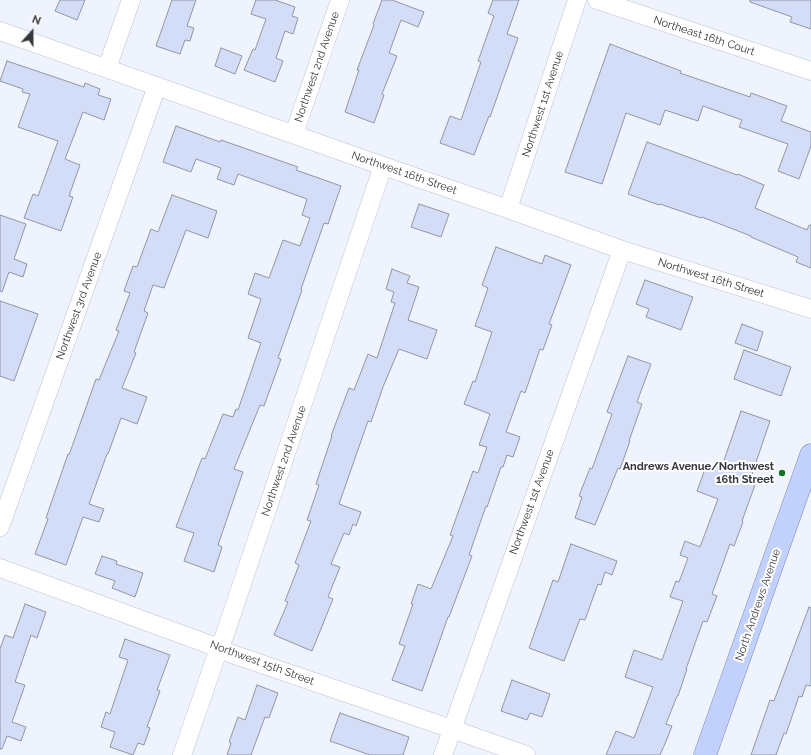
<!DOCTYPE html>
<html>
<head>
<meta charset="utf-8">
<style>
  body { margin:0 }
  #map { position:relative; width:811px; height:755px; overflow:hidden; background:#eff3fd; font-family:Raleway,sans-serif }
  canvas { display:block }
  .north { position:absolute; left:12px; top:12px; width:40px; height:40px; -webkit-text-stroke:3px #fff; paint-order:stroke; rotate:21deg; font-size:11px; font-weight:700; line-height:16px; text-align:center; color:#35373e }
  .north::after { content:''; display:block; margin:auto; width:14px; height:18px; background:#35373e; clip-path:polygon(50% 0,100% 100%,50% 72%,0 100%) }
</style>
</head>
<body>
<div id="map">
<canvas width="811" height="755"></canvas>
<div class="north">N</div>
</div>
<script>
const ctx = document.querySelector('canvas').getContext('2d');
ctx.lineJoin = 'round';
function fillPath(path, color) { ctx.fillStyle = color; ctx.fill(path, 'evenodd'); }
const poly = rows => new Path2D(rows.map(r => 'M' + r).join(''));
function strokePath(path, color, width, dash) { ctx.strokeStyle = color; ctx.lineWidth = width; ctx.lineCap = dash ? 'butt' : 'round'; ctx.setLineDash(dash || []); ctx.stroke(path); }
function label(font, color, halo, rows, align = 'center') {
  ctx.font = font + ' Raleway,sans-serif'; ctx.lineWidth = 4; ctx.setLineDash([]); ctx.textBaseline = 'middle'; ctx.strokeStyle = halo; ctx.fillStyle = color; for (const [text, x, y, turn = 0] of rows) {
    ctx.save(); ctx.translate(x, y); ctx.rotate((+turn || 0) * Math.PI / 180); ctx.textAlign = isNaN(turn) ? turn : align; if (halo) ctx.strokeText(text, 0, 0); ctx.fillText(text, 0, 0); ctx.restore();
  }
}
const building = poly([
  [60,0,85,0,77,20,55,11,60,0],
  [172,0,196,0,187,26,194,28,190,41,185,40,180,54,156,46,172,0],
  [256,0,275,0,295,7,292,16,298,18,293,34,285,31,276,58,283,61,275,82,244,70,253,49,255,50,266,19,251,14,256,0],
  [382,0,392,0,424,12,418,27,401,20,389,53,397,56,382,94,384,95,374,123,345,112,359,70,357,70,374,25,373,24,382,0],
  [493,0,519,0,507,34,518,38,490,117,489,116,474,155,440,143,450,116,461,120,481,62,478,61,494,16,488,13,493,0],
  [750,0,811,0,811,29,790,22,792,17,750,2,750,0],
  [610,44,681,71,680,73,750,97,751,93,787,106,781,121,811,132,811,146,799,179,778,171,788,144,739,127,742,120,703,106,698,121,665,110,660,125,626,113,602,184,565,172,610,44],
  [221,48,242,56,235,74,215,66,221,48],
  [7,61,84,87,85,83,100,89,98,95,111,99,104,120,83,112,65,159,80,165,69,196,73,197,61,231,24,218,33,194,38,196,58,141,18,127,30,94,22,92,23,89,0,81,7,61],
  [176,126,220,142,221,140,298,167,296,170,341,186,328,224,324,223,301,289,302,290,278,358,281,359,264,406,260,405,234,469,243,472,218,545,222,547,214,572,184,561,194,533,176,527,202,458,205,459,223,414,233,417,236,409,238,410,261,343,248,338,261,299,248,294,255,273,269,278,283,240,300,246,310,218,302,215,307,199,238,174,234,185,217,179,221,168,196,159,191,172,163,162,176,126],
  [647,142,696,160,737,175,738,174,764,185,755,208,807,230,809,225,811,225,811,268,796,262,798,257,751,237,751,236,702,217,701,218,660,204,659,205,628,194,647,142],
  [172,195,217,211,208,238,186,230,164,288,153,285,144,311,148,313,134,352,136,353,122,388,147,397,137,424,121,418,108,454,107,454,89,504,104,509,99,522,83,517,66,565,35,554,48,519,46,518,68,454,69,455,96,379,99,380,119,331,116,330,130,293,124,291,133,266,137,267,151,229,158,232,172,195],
  [419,204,449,214,441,237,411,227,419,204],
  [0,215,26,224,14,259,27,264,23,277,9,272,2,292,0,291,0,215],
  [496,247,542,264,545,255,571,265,549,324,552,325,543,350,540,349,525,393,521,391,506,432,520,437,513,457,507,455,503,467,501,467,487,507,486,506,469,555,472,556,449,617,448,617,422,691,392,680,405,646,399,644,413,604,411,604,418,584,431,589,453,536,450,535,473,471,478,473,487,447,479,445,490,414,464,404,473,381,475,382,492,332,475,326,488,288,482,285,496,247],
  [392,269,410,276,407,283,419,287,408,320,437,330,427,359,399,349,383,387,371,422,368,421,339,504,361,512,356,526,353,524,349,535,344,533,331,564,340,567,328,597,333,599,312,651,274,635,288,602,285,601,299,565,295,563,311,521,307,520,319,485,316,484,332,436,331,436,349,388,354,390,368,354,377,358,395,303,391,302,394,292,386,289,392,269],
  [645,280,693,297,681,330,646,317,649,309,636,304,645,280],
  [0,301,38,314,14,381,0,376,0,301],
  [742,324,763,332,757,351,735,343,742,324],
  [744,350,791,367,781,396,734,379,744,350],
  [628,356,651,364,637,402,642,404,629,441,630,441,620,469,618,468,595,525,575,518,582,497,579,496,590,468,592,469,612,414,607,412,628,356],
  [741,411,770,421,750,480,756,482,742,521,743,522,734,546,730,544,712,594,717,596,707,622,703,621,686,669,687,669,678,696,677,696,666,724,672,726,667,739,660,755,606,755,616,731,634,738,653,687,625,677,634,650,662,660,683,601,670,597,676,581,679,582,688,558,680,555,685,541,700,547,718,499,697,491,707,464,721,469,741,411],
  [571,544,617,561,612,575,605,572,601,585,598,584,585,620,580,619,564,661,529,648,553,580,558,582,571,544],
  [102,556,117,561,116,564,143,573,135,597,112,588,115,581,95,574,102,556],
  [25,604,46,612,37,638,31,635,15,682,25,685,12,722,26,727,21,741,7,736,2,749,0,749,0,649,5,635,13,638,25,604],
  [809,607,811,608,811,686,806,685,802,697,799,696,786,734,784,733,776,755,751,755,770,700,774,701,809,607],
  [125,639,170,655,157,690,160,691,147,727,150,728,144,745,138,743,133,755,110,747,115,732,101,727,106,712,110,714,128,660,119,657,125,639],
  [512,680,550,694,542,717,530,713,527,720,501,711,512,680],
  [257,685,278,693,269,718,265,717,251,755,227,755,231,743,229,742,238,717,245,720,257,685],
  [340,713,409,737,403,755,370,755,330,741,340,713]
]);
fillPath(building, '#d3ddf8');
strokePath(building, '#9096a5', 1);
const minor = poly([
  [597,0,811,71],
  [0,31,383,166,508,209,622,250,811,309],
  [107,68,131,0],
  [294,134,340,0],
  [508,209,577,0],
  [0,527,157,86],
  [0,568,219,648,232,654,452,729,526,755],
  [182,755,219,648,224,637,383,166],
  [443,755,622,250]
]);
const major = poly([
  [705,755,811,455]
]);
strokePath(minor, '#bbc1d1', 19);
strokePath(major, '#7786b8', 23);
strokePath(minor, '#fff', 18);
strokePath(major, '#c2d0fc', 22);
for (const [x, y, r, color] of [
  [782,473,4,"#0c772b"]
]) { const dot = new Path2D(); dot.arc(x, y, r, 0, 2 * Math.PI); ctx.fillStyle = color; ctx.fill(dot); strokePath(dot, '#fff', 1.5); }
label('11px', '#35373e', '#fff', [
  ["Northeast 16th Court",704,36,18],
  ["Northwest 2nd Avenue",317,67,-71],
  ["Northwest 1st Avenue",543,104,-72],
  ["Northwest 16th Street",404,173,19],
  ["Northwest 16th Street",711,278,17],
  ["Northwest 3rd Avenue",79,306,-70],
  ["Northwest 2nd Avenue",284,461,-71],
  ["Northwest 1st Avenue",532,502,-70],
  ["North Andrews Avenue",758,605,-71],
  ["Northwest 15th Street",262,663,20]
]);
label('bold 11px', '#35373e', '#fff', [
  ["Andrews Avenue/Northwest",774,467],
  ["16th Street",774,480]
], 'right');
</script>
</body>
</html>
